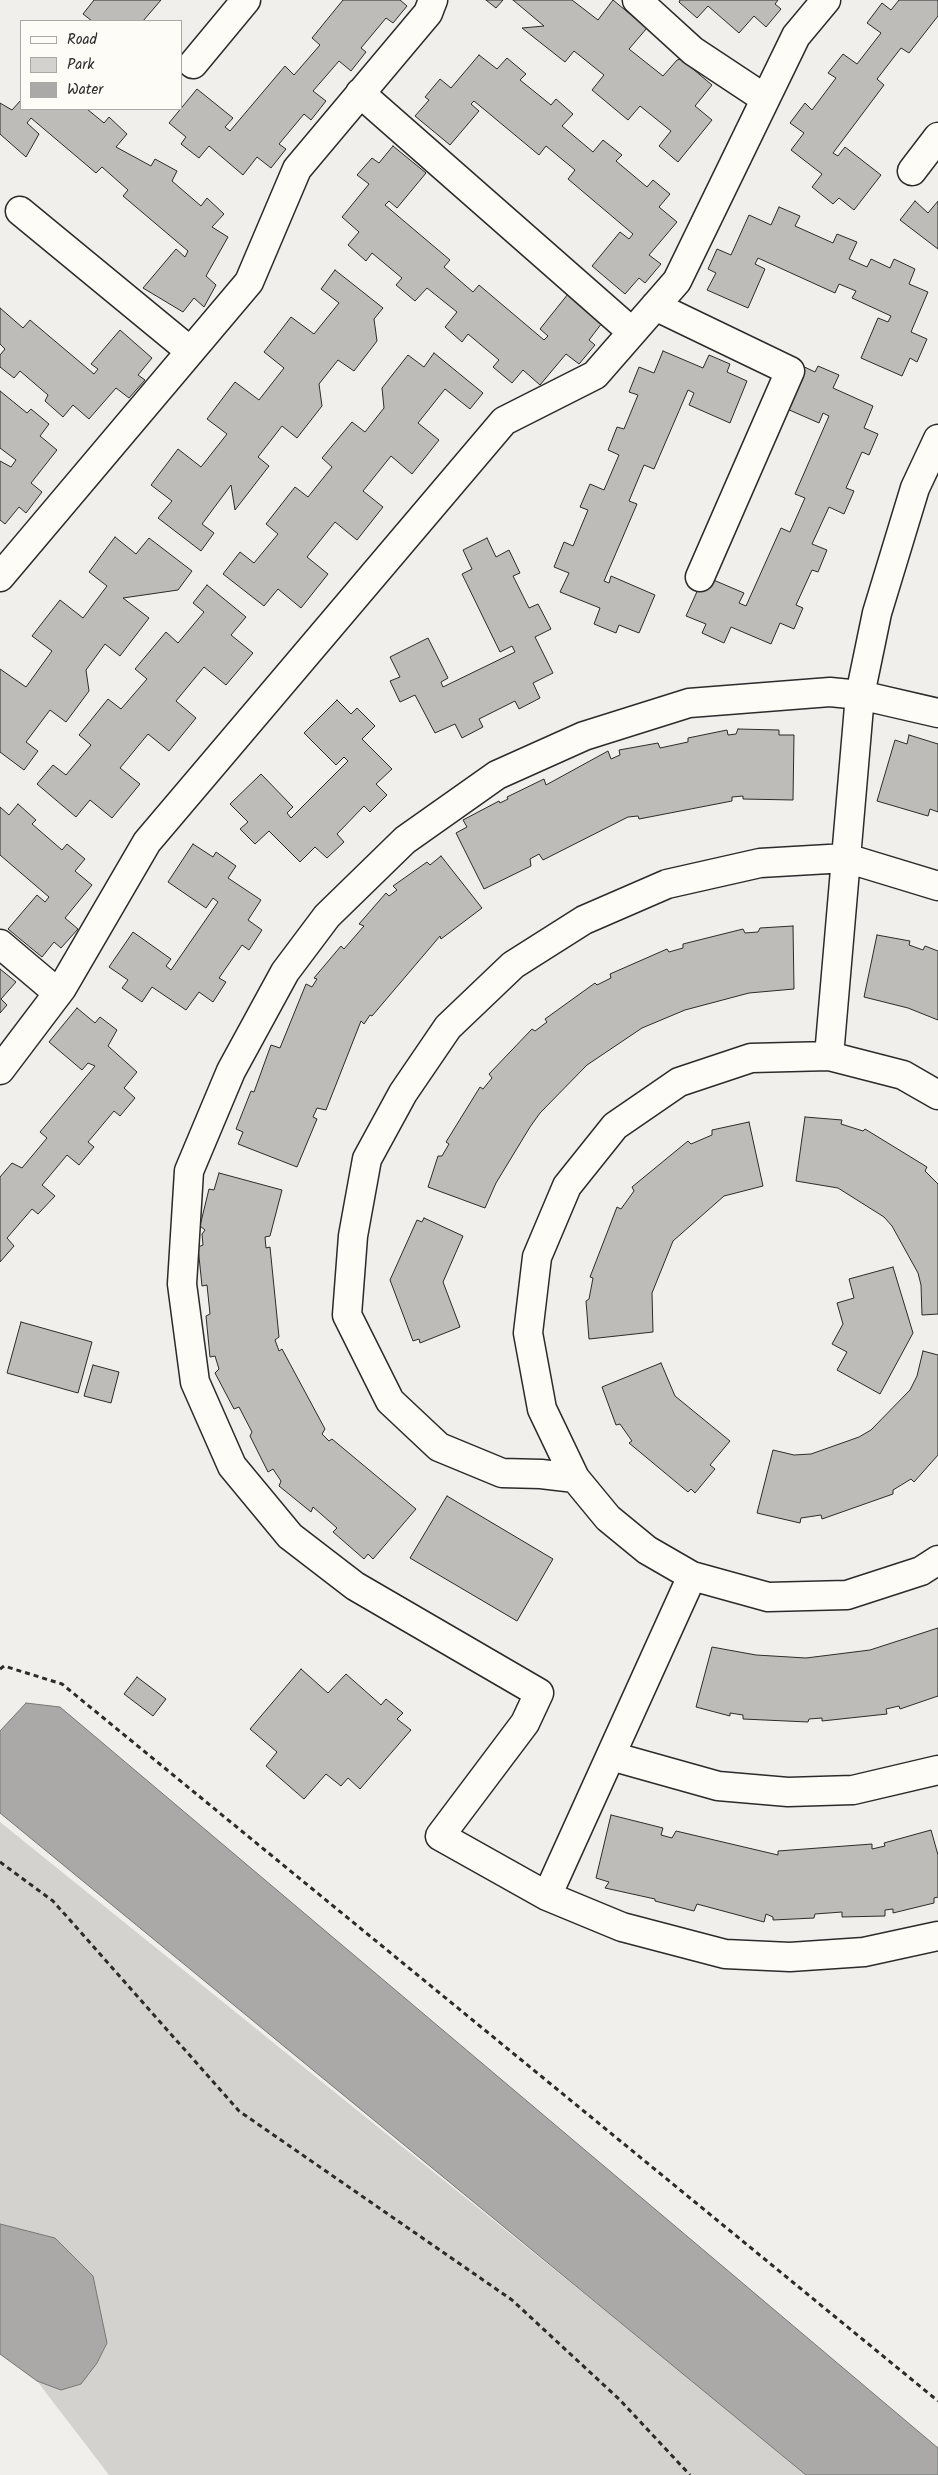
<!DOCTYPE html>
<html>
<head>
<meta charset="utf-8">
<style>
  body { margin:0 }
  #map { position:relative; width:938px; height:2475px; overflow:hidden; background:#f0efeb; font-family:Kalam,sans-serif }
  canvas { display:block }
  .legend { position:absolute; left:20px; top:20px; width:162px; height:90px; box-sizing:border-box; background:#fdfcf7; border:1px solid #a9a8a5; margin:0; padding:6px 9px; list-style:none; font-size:15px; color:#2b2b2b }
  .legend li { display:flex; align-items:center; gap:10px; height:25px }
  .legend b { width:25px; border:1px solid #a9a8a5 }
</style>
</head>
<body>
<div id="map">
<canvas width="938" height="2475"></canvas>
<ul class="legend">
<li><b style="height:6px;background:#fdfcf7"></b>Road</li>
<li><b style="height:14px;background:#d3d2cf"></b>Park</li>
<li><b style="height:14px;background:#aaa9a7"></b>Water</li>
</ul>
</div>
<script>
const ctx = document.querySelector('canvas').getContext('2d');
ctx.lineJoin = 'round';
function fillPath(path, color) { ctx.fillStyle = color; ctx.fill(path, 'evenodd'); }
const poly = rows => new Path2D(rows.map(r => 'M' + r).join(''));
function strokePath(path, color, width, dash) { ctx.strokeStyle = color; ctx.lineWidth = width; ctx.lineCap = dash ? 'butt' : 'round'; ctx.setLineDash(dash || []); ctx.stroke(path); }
fillPath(poly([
  [0,1822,809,2475,109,2475,37,2381,0,2354]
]), '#d3d2cf');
const water = poly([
  [26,1703,60,1707,938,2448,938,2475,806,2475,0,1813,0,1731,26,1703],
  [0,2224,55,2238,93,2276,107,2343,97,2363,81,2384,61,2390,37,2381,0,2354,0,2224]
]);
fillPath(water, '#aaa9a7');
strokePath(water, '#777775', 1);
const building = poly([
  [94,0,161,0,143,21,92,21,83,14,94,0],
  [343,0,400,0,407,6,393,23,386,18,361,48,366,52,351,71,339,61,313,91,326,101,311,120,304,114,279,144,286,149,271,168,257,157,243,175,209,146,199,158,181,144,186,137,169,123,197,89,233,118,225,127,230,131,285,66,294,75,320,45,312,38,343,0],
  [486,0,503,0,496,8,486,0],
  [513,0,572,0,598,20,613,0,647,28,629,49,663,76,677,60,681,59,712,85,695,106,712,120,678,162,659,146,671,131,640,106,628,120,592,90,604,75,574,51,565,62,522,28,544,26,513,0],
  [680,0,778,0,775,4,781,9,766,27,754,16,739,33,708,6,697,18,679,2,680,0],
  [899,0,938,0,938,16,909,53,901,48,877,79,884,85,833,153,838,156,845,147,881,175,854,210,839,198,833,204,812,187,822,174,791,150,804,133,790,123,805,103,812,110,836,78,828,73,843,54,857,64,881,33,867,23,882,3,891,10,899,0],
  [479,55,497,69,507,58,526,74,520,80,551,105,556,99,573,114,562,126,593,152,603,140,622,155,616,161,647,187,653,180,670,194,659,207,677,222,649,255,661,264,645,283,639,278,625,294,592,266,620,232,629,239,633,234,568,179,575,170,546,146,539,155,474,101,471,104,479,111,450,145,415,116,429,100,425,97,440,79,451,88,479,55],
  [21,100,21,109,87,109,104,123,109,117,127,134,116,147,151,166,155,159,177,171,172,181,201,206,207,198,224,214,212,227,228,237,206,276,216,285,204,307,194,298,183,312,143,288,176,249,185,257,188,251,123,196,128,190,102,167,96,173,31,118,27,123,39,134,26,157,0,134,0,103,12,110,21,100],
  [393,146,426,173,397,208,389,201,385,205,450,260,444,267,473,292,479,285,544,340,548,336,540,329,568,294,602,323,589,340,595,345,579,364,566,354,540,385,523,370,512,383,493,367,499,360,468,334,462,342,445,327,457,312,427,288,415,301,396,285,402,278,372,253,366,261,348,245,359,232,342,217,369,184,357,175,372,158,379,163,393,146],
  [915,201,928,213,938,201,938,249,900,220,915,201],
  [779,207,800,216,795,226,833,243,837,234,857,242,849,259,867,267,871,259,890,268,894,259,915,269,909,284,928,292,911,332,927,339,917,362,910,358,902,376,861,358,878,318,888,322,891,316,852,298,856,291,839,284,835,293,758,258,755,264,765,269,748,308,707,290,716,273,708,269,717,249,731,255,749,215,771,225,779,207],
  [335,270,383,308,374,319,377,341,354,371,338,360,319,384,322,406,297,438,282,426,258,457,269,466,235,510,231,485,202,524,214,533,201,551,158,518,172,501,151,485,178,449,201,467,227,434,207,419,235,382,259,400,284,368,264,352,291,317,314,334,339,303,321,289,335,270],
  [0,308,23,328,30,320,94,374,98,369,91,364,120,330,152,358,138,375,145,380,129,398,116,388,89,419,73,405,63,417,45,401,48,395,20,371,14,378,0,367,0,355,5,349,0,344,0,308],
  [663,351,703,368,709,355,730,364,727,372,747,381,730,423,689,405,694,393,688,390,654,469,644,465,629,501,637,504,604,581,609,583,611,576,655,595,639,633,619,625,616,633,594,624,600,608,560,592,569,573,554,567,564,542,573,546,588,510,580,507,590,484,604,490,619,455,608,450,617,427,624,429,638,395,629,392,639,367,654,373,663,351],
  [434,353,483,393,470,409,445,389,418,423,439,440,412,474,391,456,363,491,383,507,357,540,335,522,307,557,328,574,301,608,278,589,264,606,223,574,240,552,254,563,278,534,266,524,295,487,308,497,332,467,322,458,352,422,365,432,384,408,382,388,408,355,424,367,434,353],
  [796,363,815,372,818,366,839,375,833,388,873,406,864,428,878,434,869,455,862,452,846,488,854,491,844,514,829,507,812,544,827,550,818,572,812,570,796,605,803,608,794,629,780,623,771,644,731,627,724,643,702,633,706,624,686,616,704,576,744,593,739,603,746,606,781,528,790,532,805,498,795,494,829,416,823,413,819,423,778,405,796,363],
  [0,391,27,413,31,409,49,424,40,436,57,450,31,483,42,492,26,513,19,507,5,524,0,520,0,461,11,467,16,460,0,448,0,391],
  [115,537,136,554,149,538,192,571,178,590,123,598,149,618,120,656,105,644,86,670,89,691,66,722,50,710,26,742,38,751,24,770,0,752,0,669,26,687,52,651,32,636,60,600,83,618,107,586,89,572,115,537],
  [487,538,496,557,509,550,520,573,513,576,529,608,538,604,551,629,535,637,553,673,533,683,540,698,519,709,515,701,479,719,483,727,462,738,455,724,435,733,415,695,400,702,390,681,400,677,390,657,428,638,448,678,441,682,443,687,515,652,512,646,500,652,462,574,472,569,463,550,487,538],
  [207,585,246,617,231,635,253,653,226,685,204,667,176,701,196,718,169,751,148,734,120,768,140,784,112,818,90,800,76,817,37,784,53,765,66,775,91,745,79,735,108,699,121,709,147,679,135,669,166,632,178,643,204,612,193,603,207,585],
  [337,700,351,714,357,708,375,726,362,739,392,769,376,784,387,795,370,812,364,806,337,834,344,842,327,858,315,847,300,862,269,831,255,844,240,829,248,822,230,804,261,774,293,807,287,813,291,818,348,761,344,757,336,765,304,733,337,700],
  [738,729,779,730,779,735,794,735,793,800,743,799,743,796,732,797,732,801,639,819,638,816,628,817,543,860,539,854,530,859,531,866,484,889,456,833,467,827,463,820,499,801,500,803,508,799,507,797,544,779,546,785,608,751,611,759,620,755,619,750,658,743,660,748,688,742,688,738,727,730,728,735,736,734,738,729],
  [909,735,938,744,938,812,930,809,928,816,877,801,895,740,907,744,909,735],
  [18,804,36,820,32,824,62,850,67,844,85,859,75,871,92,885,65,918,78,929,61,948,54,942,42,957,8,929,37,895,45,902,49,897,0,855,0,807,9,815,18,804],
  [193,844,213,857,216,852,236,866,228,878,261,900,248,920,262,930,249,950,242,945,219,978,226,982,213,1002,199,992,186,1010,152,987,142,1002,122,988,128,980,109,967,133,932,171,959,166,966,171,970,218,902,213,898,206,908,168,882,193,844],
  [441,856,482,908,441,939,440,936,372,1016,370,1015,364,1024,361,1021,326,1110,317,1108,313,1117,317,1119,297,1167,238,1144,243,1132,236,1129,251,1091,254,1092,271,1045,280,1048,306,984,312,987,317,979,314,978,341,946,344,949,364,926,359,924,386,893,389,896,397,890,393,886,427,862,430,865,441,856],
  [793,926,794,989,749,993,685,1010,642,1028,587,1065,540,1113,530,1127,496,1183,485,1208,428,1187,438,1156,442,1156,449,1144,446,1142,480,1087,483,1089,492,1078,489,1074,532,1029,535,1031,547,1022,545,1019,595,983,597,985,611,978,610,974,667,949,669,952,683,948,683,944,743,929,745,933,758,932,760,928,793,926],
  [877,935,910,941,909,945,923,950,925,946,938,951,938,1020,908,1008,864,997,877,935],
  [0,969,16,982,1,999,7,1005,0,1013,0,969],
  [77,1008,95,1023,100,1017,117,1030,108,1046,137,1072,124,1088,135,1098,120,1116,114,1111,88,1142,94,1147,79,1165,67,1155,42,1185,55,1196,38,1214,32,1209,7,1238,14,1246,0,1262,0,1177,12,1163,22,1168,47,1138,40,1132,95,1066,88,1063,82,1070,49,1042,77,1008],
  [805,1117,842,1120,841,1124,863,1131,865,1129,927,1167,925,1171,938,1184,938,1314,922,1315,921,1285,918,1273,892,1226,884,1217,838,1188,796,1181,805,1117],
  [749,1122,763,1186,724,1196,673,1241,652,1293,653,1332,589,1339,586,1301,589,1299,593,1278,590,1277,617,1207,621,1209,634,1191,632,1187,688,1141,691,1144,712,1135,712,1130,749,1122],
  [219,1173,282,1190,270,1236,265,1237,266,1248,270,1247,279,1337,275,1340,279,1351,282,1349,325,1429,322,1434,329,1441,332,1439,416,1509,373,1559,368,1554,364,1559,333,1532,337,1528,313,1507,311,1512,279,1486,281,1481,273,1469,268,1472,250,1436,252,1432,239,1407,234,1409,215,1373,219,1369,215,1356,210,1357,206,1316,210,1314,207,1285,202,1286,198,1247,203,1245,202,1234,205,1230,200,1226,209,1189,214,1190,219,1173],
  [424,1218,463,1236,443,1282,460,1327,420,1343,419,1339,413,1341,390,1280,417,1220,422,1222,424,1218],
  [893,1267,913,1333,880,1394,837,1370,847,1352,832,1344,843,1324,837,1303,854,1298,849,1279,893,1267],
  [21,1322,92,1342,78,1393,7,1373,21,1322],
  [923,1351,938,1355,938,1455,914,1482,911,1479,893,1490,893,1494,822,1519,821,1515,801,1518,800,1523,757,1513,773,1450,794,1455,811,1454,859,1437,871,1430,910,1390,917,1376,923,1351],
  [661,1363,675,1396,730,1441,710,1465,715,1469,695,1493,691,1489,688,1492,629,1443,632,1441,620,1424,616,1425,602,1387,661,1363],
  [93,1365,119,1372,111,1403,84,1396,93,1365],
  [447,1496,553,1559,517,1621,410,1558,447,1496],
  [938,1628,938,1696,900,1709,899,1706,886,1709,887,1714,822,1721,822,1718,809,1719,808,1722,743,1719,743,1715,730,1713,730,1716,696,1707,712,1647,756,1655,806,1658,870,1650,938,1628],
  [301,1669,328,1693,346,1674,381,1705,386,1699,403,1713,397,1719,411,1730,360,1789,348,1778,341,1786,326,1774,304,1799,266,1766,277,1752,250,1729,301,1669],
  [137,1677,166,1699,153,1716,124,1694,137,1677],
  [611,1815,663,1828,661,1835,672,1838,676,1831,778,1855,778,1851,872,1844,872,1849,885,1846,884,1843,931,1830,938,1855,938,1897,934,1898,934,1903,893,1913,893,1909,885,1910,885,1916,842,1917,842,1912,815,1914,814,1918,773,1920,773,1917,766,1914,764,1922,697,1904,694,1911,655,1901,655,1899,605,1888,609,1882,596,1878,611,1815]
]);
fillPath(building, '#bdbcb8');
strokePath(building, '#2b2b2b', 1);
const minor = poly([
  [637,0,693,51,764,98],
  [193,64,246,0],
  [360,93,632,332],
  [912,171,938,137],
  [20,211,190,351],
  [655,306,790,371,700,577],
  [0,577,249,282,297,169,428,13,433,0],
  [938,713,860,695,830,692,689,703,584,736,497,775,405,840,327,916,285,972,231,1071,189,1171,182,1284,195,1382,232,1466,290,1536,355,1586,539,1693,525,1723,440,1836,547,1896,622,1927,725,1954,790,1957,864,1952,938,1936],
  [0,944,58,993],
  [829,1056,860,695,877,613,915,488,938,439],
  [0,1070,62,988,147,842,504,421,595,375,677,281,796,36,826,0],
  [938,1095,903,1075,829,1056,751,1058,679,1082,615,1126,567,1186,537,1257,528,1333,542,1409,575,1478,608,1518,647,1550,692,1576,768,1597,847,1595,921,1571,938,1560],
  [575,1478,541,1474,502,1473,439,1447,390,1401,347,1315,353,1236,367,1159,403,1093,448,1027,513,965,584,920,667,884,760,863,846,858,938,886],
  [611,1756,718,1786,788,1792,853,1790,938,1770],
  [547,1896,692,1576]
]);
strokePath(minor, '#2b2b2b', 31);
strokePath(poly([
  [0,1669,4,1666,62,1684,938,2401],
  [0,1862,53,1901,239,2111,512,2300,620,2400,690,2475]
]), '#2b2b2b', 3, [5, 4]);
strokePath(minor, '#fdfcf7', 28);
</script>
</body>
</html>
